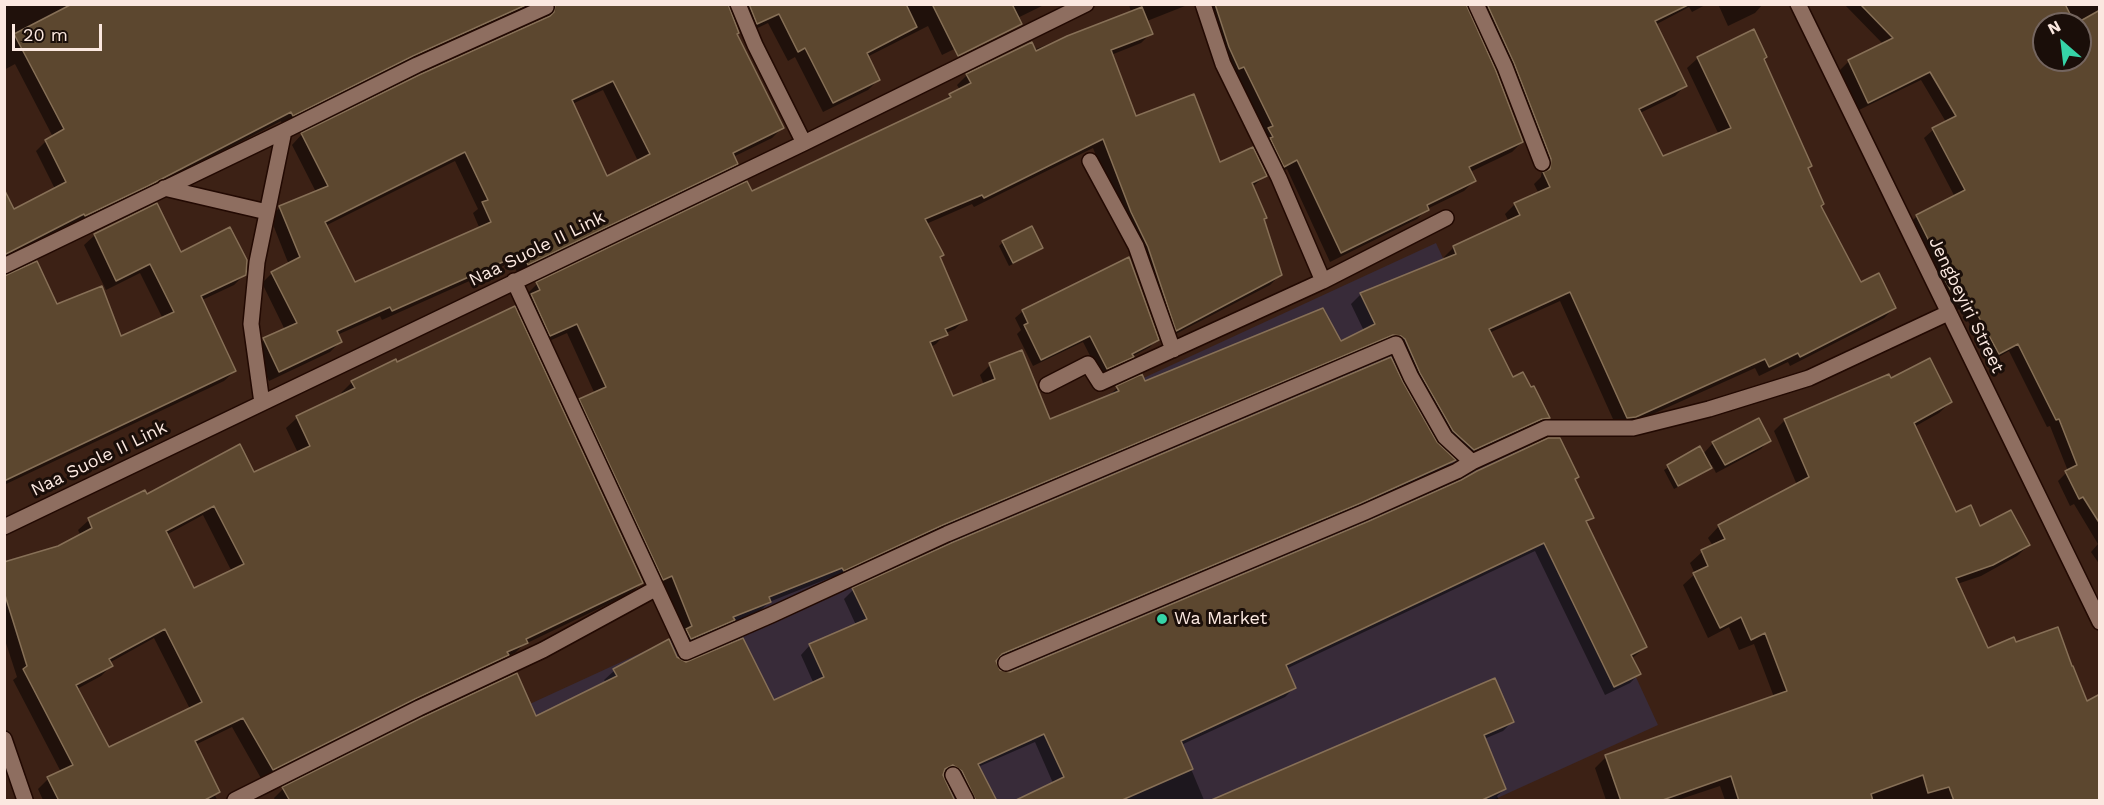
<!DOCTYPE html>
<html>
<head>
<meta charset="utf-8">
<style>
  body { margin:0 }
  #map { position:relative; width:2104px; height:805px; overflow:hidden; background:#3c2115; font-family:"Work Sans",sans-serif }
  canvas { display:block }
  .frame { position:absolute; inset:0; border:6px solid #fbe8e0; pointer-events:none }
  .north { position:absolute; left:2032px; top:12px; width:60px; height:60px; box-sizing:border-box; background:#1a0e09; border:2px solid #74655f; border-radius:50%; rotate:332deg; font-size:16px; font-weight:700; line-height:24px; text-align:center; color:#fbe8e0 }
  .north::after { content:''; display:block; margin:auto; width:21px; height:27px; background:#36d4a7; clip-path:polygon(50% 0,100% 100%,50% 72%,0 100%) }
  .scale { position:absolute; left:12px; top:24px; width:90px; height:27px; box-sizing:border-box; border:3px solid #fbe8e0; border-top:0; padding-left:8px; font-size:18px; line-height:21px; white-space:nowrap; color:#fbe8e0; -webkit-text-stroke:4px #1a0e09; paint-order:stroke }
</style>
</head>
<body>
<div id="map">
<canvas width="2104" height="805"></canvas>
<div class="frame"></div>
<div class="north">N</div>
<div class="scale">20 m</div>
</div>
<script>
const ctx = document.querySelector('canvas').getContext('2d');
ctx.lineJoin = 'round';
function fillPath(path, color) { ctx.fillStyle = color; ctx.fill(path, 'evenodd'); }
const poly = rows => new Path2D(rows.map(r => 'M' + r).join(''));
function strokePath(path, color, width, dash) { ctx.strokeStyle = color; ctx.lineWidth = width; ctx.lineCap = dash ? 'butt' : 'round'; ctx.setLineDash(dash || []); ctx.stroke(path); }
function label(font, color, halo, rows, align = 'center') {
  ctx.font = font + ' "Work Sans",sans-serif'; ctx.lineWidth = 6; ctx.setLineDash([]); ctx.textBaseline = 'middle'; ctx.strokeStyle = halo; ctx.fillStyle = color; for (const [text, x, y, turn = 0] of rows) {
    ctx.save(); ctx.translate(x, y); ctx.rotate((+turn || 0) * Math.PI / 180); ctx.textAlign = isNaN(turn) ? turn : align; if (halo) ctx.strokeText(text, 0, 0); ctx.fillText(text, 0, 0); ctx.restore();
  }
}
fillPath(poly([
  [1436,243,1658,725,1493,800,321,800,943,514,927,478]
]), '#382b39');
fillPath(poly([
  [4,4,1046,4,942,55,928,26,867,57,878,80,868,90,823,112,795,57,788,61,768,23,747,33,733,6,727,5,735,35,782,128,772,138,733,157,737,163,726,173,518,274,512,262,382,320,380,316,337,335,340,342,330,352,269,381,254,350,264,340,285,330,262,283,272,273,289,265,270,217,280,207,316,192,292,145,302,134,545,20,546,14,282,125,281,121,137,195,75,225,74,223,4,259,4,202,10,213,55,189,36,151,46,141,53,137,15,64,4,70],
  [603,90,638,161,606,178,572,104],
  [455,161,478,209,473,213,479,227,354,284,325,226],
  [1129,4,1190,4,1147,21,1151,33,1141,43,1111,55,1135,118,1219,164,1265,176,1252,187,1280,275,1270,285,1166,339,1093,148,974,207,972,204,926,224,965,319,955,329,946,333,936,344,931,347,953,398,984,385,980,375,990,365,1021,352,1049,421,1107,398,1117,388,1141,376,1144,383,1340,343,1364,331,1351,304,1361,294,1445,260,1444,257,1454,247,1509,222,1505,214,1515,204,1539,194,1534,184,1541,177,1542,170,1475,9,1468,4,1707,4,1692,12,1689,7,1655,25,1685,86,1675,96,1640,113,1663,158,1719,135,1687,68,1698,58,1753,31,1820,207,1861,284,1894,308,1884,318,1790,366,1788,362,1759,376,1755,368,1624,427,1617,428,1560,301,1489,333,1512,379,1548,418,1538,428,1463,460,1395,350,833,580,832,577,769,602,759,612,729,624,723,630,681,648,570,410,580,400,594,392,567,333,540,345,527,294,537,284,751,193,943,102,950,95,960,90,957,85,967,75,1131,13],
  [1202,4,1465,4,1522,142,1512,152,1470,172,1474,181,1464,191,1427,209,1417,219,1330,262,1287,169,1274,176],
  [1718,4,1763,4,1755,13,1728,26],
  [1844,4,2100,4,2100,565,2091,552,2098,544,2074,504,2070,506,2058,481,2068,471,2050,426,2047,427,2009,351,1990,362,1961,308,1951,314,1908,225,1917,216,1955,197,1924,138,1933,130,1946,122,1921,80,1859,110,1840,70,1849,61,1883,44],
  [2044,24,2080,24,2080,60,2044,60],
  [1032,228,1042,247,1038,251,1009,266,999,246,1003,242],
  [95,235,181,254,244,275,234,285,202,300,235,371,224,381,4,485,4,277,121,338,163,319,140,273,106,290,84,245],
  [1023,311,1157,339,1150,347,1133,356,1125,364,1100,375,1083,342,1033,366,1017,334,1021,330,1015,318],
  [1890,380,1951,402,1939,413,1914,427,1955,514,1980,528,2029,545,2017,556,1981,576,1957,584,1987,650,2100,800,1725,800,1720,786,1678,800,1606,800,1595,768,1606,757,1774,697,1754,644,1739,650,1729,627,1708,638,1683,585,1695,574,1690,563,1702,552,1713,546,1708,538,1719,526,1797,485,1774,431,1785,420],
  [352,382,642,583,631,593,523,645,515,653,504,658,496,666,262,780,232,727,195,745,218,792,215,795,217,800,43,800,38,789,48,779,61,772,13,680,17,677,4,637,4,564,58,548,81,536,78,530,89,520,144,492,146,496,254,474,298,453,286,428,297,418,343,396,341,393],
  [203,515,232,572,193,590,166,535],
  [154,638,190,709,109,749,77,689,101,676,111,666,109,663],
  [1769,440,1761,449,1716,473,1712,465,1706,471,1674,489,1664,470,1700,448,1703,454,1713,443],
  [1435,443,1454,460,1445,469,1350,512,995,661,999,672,1010,674,1577,477,1574,480,1592,517,1585,524,1646,647,1631,659,1639,674,1630,683,1605,695,1535,551,1286,669,1294,688,1285,697,1181,745,1204,800,1018,800,1053,783,1035,742,978,767,995,800,963,800,950,776,945,775,943,775,943,780,315,800,275,800,274,798,283,789,535,718,606,683,604,680,614,671,668,641,676,658,773,702,814,684,801,655,810,645,856,625,844,599,853,590],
  [1512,722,1503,731,1484,739,1505,789,1497,796,1499,800,1213,800]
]), '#0007');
const building = poly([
  [72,4,528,4,413,56,293,116,291,112,148,186,85,216,84,214,4,255,4,189,14,209,66,182,45,140,64,129,14,34,72,4],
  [555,4,728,4,739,33,737,34,784,128,733,153,738,164,528,265,523,253,392,311,390,307,337,331,342,342,279,372,263,338,297,323,271,272,300,257,279,206,328,186,301,133,421,74,550,16,554,12,555,4],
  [613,81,650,154,607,176,572,100,613,81],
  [465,152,488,200,482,202,491,222,355,282,325,222,465,152],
  [749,4,906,4,917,27,867,53,880,80,833,103,805,48,798,52,779,14,757,24,749,4],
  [932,4,1012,4,1022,24,958,56,932,4],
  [1215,4,1466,4,1496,71,1523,142,1469,167,1476,181,1427,205,1429,210,1341,253,1297,160,1284,167,1270,138,1273,137,1268,128,1273,126,1244,67,1239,69,1229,47,1215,4],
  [1487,4,1690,4,1655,21,1687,86,1639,109,1663,156,1731,128,1697,57,1754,29,1767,57,1764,59,1812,166,1808,168,1824,204,1821,206,1861,282,1879,273,1896,308,1800,357,1798,353,1769,367,1765,359,1636,417,1627,418,1570,292,1489,329,1513,377,1523,372,1531,387,1534,386,1550,418,1542,419,1474,450,1453,431,1420,373,1405,339,1401,336,1393,335,943,525,844,571,842,568,769,597,771,602,733,617,735,620,691,639,686,629,692,626,672,576,663,580,579,399,606,387,577,324,550,336,531,294,540,290,536,282,747,181,752,191,951,97,949,94,971,83,966,74,1032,42,1036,51,1067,36,1142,7,1153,34,1111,50,1136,116,1194,94,1220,162,1253,147,1267,176,1252,183,1267,218,1264,219,1282,275,1176,331,1148,247,1131,212,1103,139,984,198,982,195,925,219,944,255,940,257,967,320,945,329,948,335,930,342,953,396,995,379,989,363,1022,350,1050,419,1119,391,1116,386,1142,374,1145,381,1323,308,1341,341,1375,324,1360,293,1456,254,1453,246,1520,215,1514,203,1550,187,1543,172,1550,169,1551,159,1514,63,1487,4],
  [1860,4,2065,4,2075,24,2100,10,2100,524,2083,497,2079,499,2065,471,2077,465,2059,419,2056,420,2018,344,1999,354,1970,301,1960,307,1941,273,1944,271,1916,215,1965,190,1932,128,1956,116,1930,72,1868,103,1848,60,1893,38,1860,4],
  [2044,24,2080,24,2080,60,2044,60,2044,24],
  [157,203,181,252,230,227,247,260,246,275,201,296,236,371,4,481,4,276,37,261,57,304,102,286,121,336,174,312,150,264,116,281,94,234,157,203],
  [1032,226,1043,248,1013,263,1002,241,1032,226],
  [1129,257,1159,340,1132,354,1134,357,1107,369,1090,336,1041,360,1024,325,1028,323,1022,310,1129,257],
  [515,306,643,583,526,639,528,643,507,652,509,655,415,699,273,770,243,718,195,741,220,792,203,801,59,801,47,777,73,765,23,669,27,666,4,592,4,562,58,546,92,528,88,518,145,490,147,494,240,444,254,472,310,446,296,416,355,388,351,381,396,359,397,362,515,306],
  [214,506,244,564,194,588,166,531,214,506],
  [165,629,202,702,109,747,76,685,113,666,109,659,165,629],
  [1391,357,1403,382,1437,442,1456,460,1361,503,1002,654,996,661,1000,670,1010,672,1369,521,1461,480,1477,471,1548,438,1560,438,1579,477,1575,479,1594,518,1586,521,1647,647,1631,655,1641,674,1614,687,1544,543,1286,665,1296,688,1181,741,1193,769,1120,801,1014,801,1064,777,1044,734,978,764,997,801,976,801,962,771,953,765,945,769,943,775,955,801,290,801,282,787,423,717,517,673,536,716,617,676,613,669,669,639,677,657,686,662,743,638,774,700,824,677,809,644,867,619,852,588,951,543,1391,357],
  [1930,358,1952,402,1914,423,1956,512,1971,505,1980,526,2011,510,2030,545,1993,565,1956,578,1988,648,2014,637,2016,642,2058,627,2072,666,2073,666,2087,701,2100,694,2100,801,1954,801,1949,787,1928,793,1923,775,1871,794,1873,801,1739,801,1731,776,1660,801,1621,801,1605,755,1787,691,1765,633,1751,640,1741,617,1720,628,1693,573,1708,566,1701,550,1725,539,1718,525,1809,477,1784,419,1889,374,1891,378,1930,358],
  [1759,418,1771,441,1725,465,1712,442,1759,418],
  [1700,446,1712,468,1678,486,1667,465,1700,446],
  [1495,678,1514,722,1484,735,1506,789,1480,801,1209,801,1495,678]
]);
fillPath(building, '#5c472f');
strokePath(building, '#877057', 1.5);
const street = poly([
  [738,4,755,45,804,143],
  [1203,4,1223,64,1279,178,1323,281],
  [1476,4,1505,67,1542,163],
  [1798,4,2100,622],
  [1090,161,1136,246,1173,350],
  [164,188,267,212],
  [4,266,284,131,417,65,546,7],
  [514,281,686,652,771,615,947,534,1396,344,1411,377,1445,437,1472,462],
  [1047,385,1088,364,1100,383,1323,281,1446,218],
  [262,403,251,324,257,262,284,131],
  [4,527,804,143,1086,4],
  [1006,663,1365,512,1457,471,1472,462,1546,428,1633,428,1709,409,1809,378,1948,313],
  [953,775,966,800],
  [235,800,419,708,543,650,655,589]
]);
const secondary = poly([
  [4,739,25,800]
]);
strokePath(street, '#220902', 18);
strokePath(secondary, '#220902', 18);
strokePath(street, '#8e6e60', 15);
strokePath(secondary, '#8e6e60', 15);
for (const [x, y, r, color] of [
  [1162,619,6,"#36d4a7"]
]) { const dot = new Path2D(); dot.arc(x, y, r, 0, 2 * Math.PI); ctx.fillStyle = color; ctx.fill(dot); strokePath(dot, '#1a0e09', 2); }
label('18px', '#fbe8e0', '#1a0e09', [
  ["Naa Suole II Link",537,249,-26],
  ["Jengbeyiri Street",1966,305,64],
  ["Naa Suole II Link",99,459,-26]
]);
label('18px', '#fbe8e0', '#1a0e09', [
  ["Wa Market",1174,619]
], 'left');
</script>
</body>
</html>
